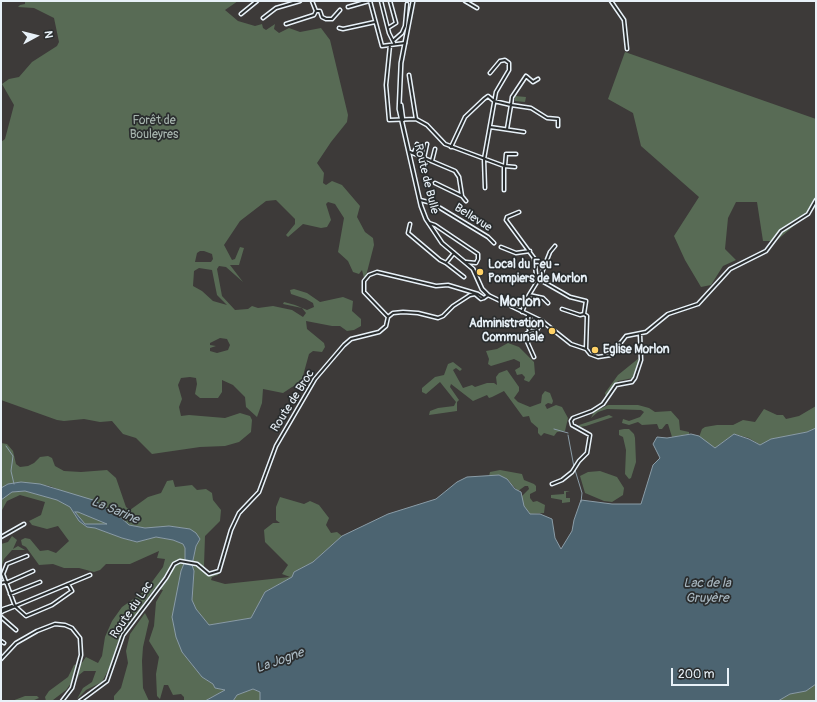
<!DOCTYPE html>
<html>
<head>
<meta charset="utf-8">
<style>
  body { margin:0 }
  #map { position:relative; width:817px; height:702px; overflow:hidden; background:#3d3a39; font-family:Pangolin,sans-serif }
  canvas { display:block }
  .frame { position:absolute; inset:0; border:2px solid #e8f1f8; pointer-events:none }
  .north { position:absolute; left:16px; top:16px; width:40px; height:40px; -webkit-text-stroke:3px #2a2d2e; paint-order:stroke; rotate:83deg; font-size:11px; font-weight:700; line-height:16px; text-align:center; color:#e8f1f8 }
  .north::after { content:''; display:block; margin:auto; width:14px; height:18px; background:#e8f1f8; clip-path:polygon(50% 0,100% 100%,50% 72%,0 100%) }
  .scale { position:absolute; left:671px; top:668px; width:58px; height:18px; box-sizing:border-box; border:2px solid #e8f1f8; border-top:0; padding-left:5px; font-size:12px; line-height:14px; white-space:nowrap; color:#e8f1f8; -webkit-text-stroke:3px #2a2d2e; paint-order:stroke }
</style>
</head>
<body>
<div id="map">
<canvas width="817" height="702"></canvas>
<div class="frame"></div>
<div class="north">N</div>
<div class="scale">200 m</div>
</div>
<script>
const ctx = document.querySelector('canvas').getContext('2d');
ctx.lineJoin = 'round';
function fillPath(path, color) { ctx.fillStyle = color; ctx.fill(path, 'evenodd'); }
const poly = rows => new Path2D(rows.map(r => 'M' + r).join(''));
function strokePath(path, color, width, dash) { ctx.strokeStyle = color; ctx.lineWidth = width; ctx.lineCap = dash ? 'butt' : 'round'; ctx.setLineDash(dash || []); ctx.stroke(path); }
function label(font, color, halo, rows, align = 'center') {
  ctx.font = font + ' Pangolin,sans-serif'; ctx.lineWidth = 3.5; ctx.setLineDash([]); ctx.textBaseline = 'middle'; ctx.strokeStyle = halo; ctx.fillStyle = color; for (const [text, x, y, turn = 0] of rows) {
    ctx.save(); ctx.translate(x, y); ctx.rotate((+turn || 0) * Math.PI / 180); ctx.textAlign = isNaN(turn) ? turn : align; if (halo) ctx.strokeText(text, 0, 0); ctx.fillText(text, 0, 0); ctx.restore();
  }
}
fillPath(poly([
  [25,1,238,1,225,10,238,21,255,26,262,24,263,28,266,30,275,24,274,29,279,33,289,28,300,32,321,28,330,40,348,115,347,122,331,142,317,163,324,173,323,183,326,185,332,181,342,185,360,206,357,217,365,232,373,238,374,245,366,276,364,278,362,270,359,274,353,272,348,261,338,252,344,218,335,204,328,202,326,204,331,220,327,227,321,228,303,224,288,237,286,235,295,224,295,219,276,200,266,201,240,221,224,245,232,260,235,259,240,247,244,248,239,265,230,265,243,282,226,267,219,266,217,269,222,296,235,310,248,309,252,306,258,308,273,306,292,310,303,317,306,313,302,308,283,304,284,302,295,305,307,310,314,307,313,303,306,299,291,294,290,290,294,289,307,293,320,302,343,297,353,301,352,311,361,319,361,326,354,330,347,331,340,326,332,326,306,321,307,329,324,343,325,347,322,352,313,351,309,354,301,383,299,384,292,387,283,393,263,389,262,403,257,417,246,407,245,397,233,385,222,380,222,392,218,398,200,398,195,394,197,384,196,378,190,377,181,378,178,385,182,399,179,407,181,416,189,415,225,418,240,413,250,416,252,420,251,432,239,442,225,446,200,447,152,454,136,438,123,434,112,421,100,422,84,419,64,421,57,420,1,400,1,142,5,139,14,105,2,84,9,79,19,77,32,62,57,46,59,42,54,18,34,8,18,7,20,5,25,4],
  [200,251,204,251,212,254,213,259,211,262,195,262,197,253],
  [199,268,212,270,217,295,227,305,213,301,202,291,193,286,194,271],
  [220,338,227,339,230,345,228,350,217,353,210,351,210,348,216,346,210,345,210,343],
  [625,52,816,119,815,208,776,241,763,241,757,202,736,202,728,218,725,249,736,260,723,266,711,285,701,287,685,260,674,236,699,197,641,146,633,113,608,99],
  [515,96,526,97,525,102,515,101],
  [508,343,519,347,534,362,535,374,529,382,524,380,525,377,522,374,517,375,515,370,520,367,520,362,514,359,491,366,488,364,489,359,486,351,497,349],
  [639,358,638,370,633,378,618,381,606,397,605,393,618,375],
  [453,362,462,369,460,371,456,368,453,370,463,388,472,385,475,387,487,383,494,383,497,385,496,377,499,373,507,370,519,387,519,391,514,398,518,402,530,407,541,403,542,395,545,391,550,393,553,401,552,404,548,403,545,405,547,409,556,405,562,407,568,418,565,431,557,432,554,436,544,433,541,436,538,433,538,428,531,422,529,416,523,417,504,391,492,397,489,398,487,395,473,401,451,384,450,387,459,400,457,402,457,411,429,415,430,411,438,408,454,406,456,402,440,382,426,394,422,392,422,388,435,377,444,375,448,364],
  [608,405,638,405,649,408,655,412,671,411,679,420,680,430,689,432,689,434,672,437,668,424,666,424,662,429,659,429,657,424,642,425,638,422,629,425,622,423,623,419,629,421,640,417,644,412,641,410,607,409,598,412,591,418,594,412],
  [816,406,816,428,807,432,771,439,764,444,760,445,749,438,734,434,715,448,699,437,702,429,705,427,717,425,733,425,743,420,755,422,764,409,777,415,783,415,786,419,799,416],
  [609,415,613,417,586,426,579,427,579,425],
  [624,429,629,429,634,434,635,438,636,462,631,478,629,479,625,474,626,450,623,437,619,435,619,430],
  [1,443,7,444,13,451,16,464,20,467,28,466,34,463,40,457,48,456,52,458,55,466,64,471,81,472,107,470,116,478,126,507,130,510,148,497,161,493,167,481,173,480,175,487,192,485,197,490,206,489,212,493,213,500,221,510,220,521,205,536,204,566,208,573,212,574,216,574,221,569,218,575,212,577,211,580,225,584,290,577,282,574,288,565,265,542,264,530,273,523,280,523,276,520,276,507,280,497,304,504,310,501,319,505,329,518,326,525,331,533,337,532,342,536,313,562,294,572,292,577,265,592,251,618,209,625,196,609,192,600,194,571,192,565,196,546,200,539,190,529,169,526,145,528,129,525,117,514,50,486,21,482,8,484,1,488],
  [500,470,522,474,524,480,534,484,536,486,536,491,530,494,530,498,533,502,537,501,545,505,544,513,530,514,524,506,521,497,529,489,528,486,525,486,518,491,507,479,499,475,489,476,490,472],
  [600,471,617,477,624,488,623,495,612,502,604,501,585,493,580,476,588,472],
  [25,491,57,500,70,507,79,521,87,527,95,528,122,538,136,542,156,537,173,540,183,544,185,548,185,562,181,571,175,606,182,652,202,677,213,684,215,688,225,690,205,701,184,701,184,697,181,694,173,695,168,685,164,685,160,699,157,696,156,674,159,657,149,641,154,626,156,602,163,590,155,588,125,628,117,644,113,661,102,682,86,690,77,699,83,688,92,682,96,671,84,671,79,675,77,680,81,664,86,657,98,663,102,656,105,637,112,621,122,607,146,590,163,567,165,559,157,558,159,551,130,564,106,564,100,570,94,572,79,568,64,568,53,564,39,565,26,547,22,545,21,540,25,538,30,539,40,551,48,550,56,553,69,541,58,526,47,529,32,525,29,521,41,515,45,502,20,495,7,501,1,512,1,500,3,497,12,492],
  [564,491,570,491,566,492,566,498,570,498,570,502,562,503,562,500,551,498,551,495,564,494],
  [75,512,78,512,108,524,85,524],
  [12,536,17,540,13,549,18,546,25,550,12,550,4,559,2,565,1,578,1,544,8,542],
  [145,613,149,621,143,647,142,661,143,688,149,701,114,701,114,696,121,688,128,663,126,651,130,634],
  [77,664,72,682,66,690,53,700,46,701,45,697,49,691,68,677,74,665],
  [816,684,816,701,778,701,790,694,806,691],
  [253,689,260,692,260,701,233,701,237,695],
  [25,696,37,696,39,698,32,701,12,701]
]), '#586b55');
const water = poly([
  [816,428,816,684,806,691,790,694,778,701,260,701,260,692,253,689,237,695,233,701,205,701,225,690,215,688,213,684,202,677,182,652,176,637,172,617,181,571,185,561,185,548,183,544,173,540,156,537,137,542,122,538,95,528,87,527,79,521,70,507,57,500,25,491,12,492,1,500,1,488,8,484,21,482,40,484,93,500,117,514,129,525,145,528,169,526,190,529,196,533,200,539,196,546,192,565,194,571,192,600,196,609,209,625,251,618,265,592,292,577,294,572,313,562,342,536,388,514,436,499,457,482,467,477,499,475,507,479,515,489,521,492,524,506,530,514,540,514,552,519,555,538,561,549,572,531,574,520,581,500,612,504,641,504,653,465,660,458,653,444,657,437,667,438,691,434,699,436,715,448,734,434,749,439,760,445,771,439,807,432,816,428],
  [75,512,78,512,107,524,85,524,75,512]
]);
fillPath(water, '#4c6471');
strokePath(water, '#8a9ca7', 1);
strokePath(poly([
  [554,429,568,433],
  [568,435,574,467],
  [6,446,13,456,11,471,14,484],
  [575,470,582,493,581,502]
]), '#8a9ca7', 1);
const minor = poly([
  [370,1,382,46,405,43],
  [381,1,389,33,394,43],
  [465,1,477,8],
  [611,1,624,20,627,49],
  [348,7,369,1],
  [316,11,320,11,322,17,326,19,332,19,340,10],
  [241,14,257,1],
  [263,18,276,8,300,1],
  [286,24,314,15,316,11,312,1],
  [339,28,343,29,375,22],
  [388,28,396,23,390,1],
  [394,40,402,33,405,26,407,4],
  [390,45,386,85,389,120,416,119,427,125,445,144,504,166,515,167],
  [409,75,416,119],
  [490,127,524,132],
  [507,129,511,105,531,108,547,118,558,119,558,126],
  [451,147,465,117,484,99,488,96,494,101,511,105,512,97,526,76,533,82,538,79],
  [410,152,455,171,459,177,462,196,435,183],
  [414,153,417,144],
  [424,158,427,144],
  [432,161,435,149],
  [504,166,504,190],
  [505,166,506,154,516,154],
  [485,188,484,159,496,92,509,70,509,63,505,60,500,61,490,73],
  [462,196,466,201],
  [420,200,432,203,488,237,494,243],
  [519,212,507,217,506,220,534,258,537,282,529,295,522,312],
  [429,223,435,225,478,254,478,259,476,263,466,262],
  [410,224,408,233,440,260,446,263,454,253],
  [501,247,516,253,530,251],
  [446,263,464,277],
  [539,280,550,252,555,246],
  [538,281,542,281,570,297,586,301,584,314,587,316,586,349],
  [529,295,543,298,548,303],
  [562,309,580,315,584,314],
  [528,315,527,324,530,331,537,330,542,321],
  [388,317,393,313,403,312,418,313,438,318,443,316,453,306,470,295,475,294,481,299,484,298],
  [530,331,526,334,525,337,534,357],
  [586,349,590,354,598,357,611,355,626,336,646,332,668,314,698,304,730,269,766,251,781,231,808,214,816,200],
  [552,484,562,480,572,472,579,461,587,453,590,435,572,425,571,421,573,418,592,411,603,404,616,385,632,382,635,378,641,360,640,334],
  [1,537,24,524],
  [27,556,7,564,3,574,15,606,26,616,52,605,72,591,68,584],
  [1,583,5,582],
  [6,583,33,571],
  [10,594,40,582],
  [1,612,90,575],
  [2,612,3,609,12,606,13,607],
  [1,617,16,630],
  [1,641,4,643],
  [1,659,16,643,37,631,55,624,65,625,72,628,80,638,81,655,72,688,62,701],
  [80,701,107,681,123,635,166,578,174,564,180,561,197,564,209,574,219,571,231,530,239,513,259,492,276,446,315,379,344,345,351,339,379,332,386,326,388,317,364,292,364,281,369,275,377,272,436,286,448,285,478,294,484,298,488,295,542,321,571,344,586,349]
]);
const tertiary = poly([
  [413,1,401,63,399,109,421,206,426,219,442,243,473,269,482,289,488,295],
  [401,105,403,120]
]);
strokePath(minor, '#e8f1f8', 5);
strokePath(tertiary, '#e8f1f8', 5.5);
strokePath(minor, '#2a2d2e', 2);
strokePath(tertiary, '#2a2d2e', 2.5);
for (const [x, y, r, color] of [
  [480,272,4,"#ffd166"],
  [552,331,4,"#ffd166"],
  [595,350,4,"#ffd166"]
]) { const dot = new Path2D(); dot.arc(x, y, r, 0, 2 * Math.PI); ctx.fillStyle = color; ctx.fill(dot); strokePath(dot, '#2a2d2e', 1.5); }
label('12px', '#a7b5af', '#2a2d2e', [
  ["Forêt de",154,121],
  ["Bouleyres",154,135]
]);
label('12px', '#e8f1f8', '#2a2d2e', [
  ["Route de Bulle",426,179,76],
  ["Bellevue",473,218,32],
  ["Route de Broc",293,401,-58],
  ["Route du Lac",132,610,-56]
]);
label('bold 12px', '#e8f1f8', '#2a2d2e', [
  ["Local du Feu -",488,265],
  ["Pompiers de Morlon",488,279],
  ["Administration",544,324,"right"],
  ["Communale",544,338,"right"],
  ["Eglise Morlon",603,350]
], 'left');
label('italic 13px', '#aab9c2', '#2a2d2e', [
  ["La Sarine",115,511,23],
  ["Lac de la",707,584],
  ["Gruyère",707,599],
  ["La Jogne",280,661,-20]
]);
label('bold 14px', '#e8f1f8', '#2a2d2e', [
  ["Morlon",520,302]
]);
</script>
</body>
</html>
